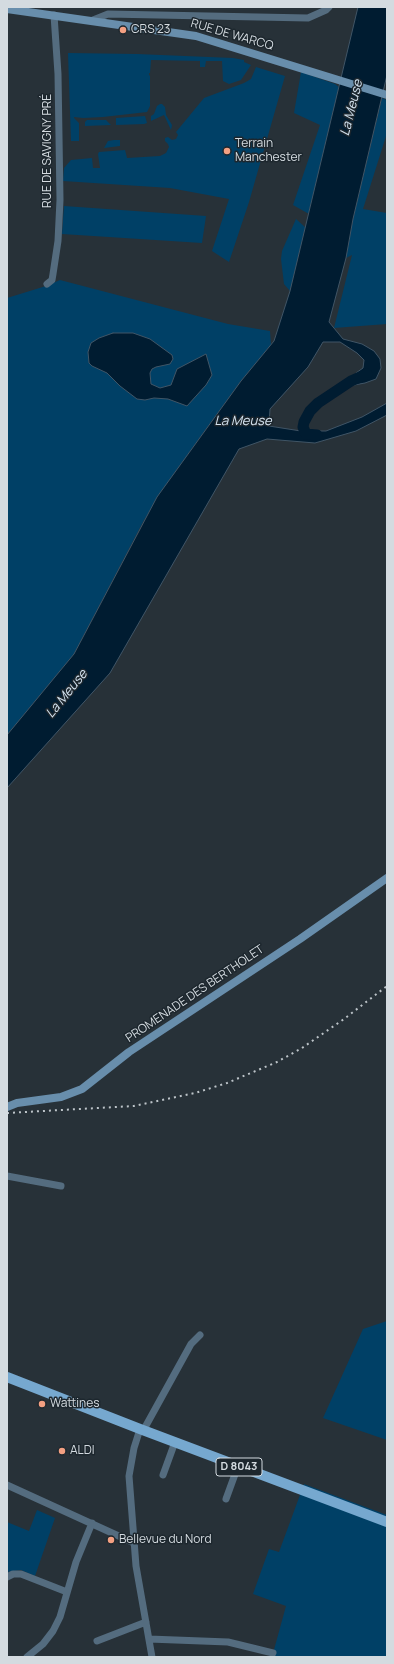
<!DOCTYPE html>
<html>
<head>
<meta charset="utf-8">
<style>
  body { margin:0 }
  #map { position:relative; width:394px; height:1664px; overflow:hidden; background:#273138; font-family:Manrope,sans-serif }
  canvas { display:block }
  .frame { position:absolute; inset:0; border:8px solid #d4dbe0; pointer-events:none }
</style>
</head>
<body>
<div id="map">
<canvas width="394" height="1664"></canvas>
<div class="frame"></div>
</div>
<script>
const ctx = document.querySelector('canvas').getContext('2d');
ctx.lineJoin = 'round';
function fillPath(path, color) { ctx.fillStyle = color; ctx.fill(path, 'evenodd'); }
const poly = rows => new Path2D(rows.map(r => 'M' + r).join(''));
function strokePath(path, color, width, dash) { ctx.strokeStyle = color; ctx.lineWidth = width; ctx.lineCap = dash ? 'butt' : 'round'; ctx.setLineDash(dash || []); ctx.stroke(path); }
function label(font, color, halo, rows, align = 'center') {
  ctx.font = font + ' Manrope,sans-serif'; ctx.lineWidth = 3; ctx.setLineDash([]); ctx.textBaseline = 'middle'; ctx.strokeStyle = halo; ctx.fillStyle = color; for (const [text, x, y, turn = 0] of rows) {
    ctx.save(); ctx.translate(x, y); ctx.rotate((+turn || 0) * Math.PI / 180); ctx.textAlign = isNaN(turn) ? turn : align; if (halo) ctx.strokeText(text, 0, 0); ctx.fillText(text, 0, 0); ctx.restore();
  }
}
fillPath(poly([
  [68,53,137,54,233,58,244,60,244,62,251,65,241,80,229,84,223,81,222,61,206,61,205,67,200,67,200,61,151,60,150,73,149,73,149,75,150,76,150,106,147,112,103,117,83,118,74,117,74,118,79,123,79,141,71,141],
  [256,67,285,76,249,202,229,262,212,251,229,199,170,188,63,181,64,168,71,160,92,158,93,168,100,168,98,154,99,152,125,150,127,158,160,156,166,153,169,147,168,144,165,141,165,138,168,137,172,140,176,139,178,135,176,132,204,98,244,83,251,79],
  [301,72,335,84,340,88,309,214,293,205,320,125,294,113],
  [382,98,387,100,387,133,363,209,387,213,387,324,334,328,352,255,346,258,353,219],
  [160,104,162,104,165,107,166,115,172,125,171,130,164,115,151,121,151,116,154,114,157,106],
  [145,116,147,123,144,124,116,125,116,118],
  [87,120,106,120,111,125,85,126,85,122],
  [114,140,120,140,120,146,104,148,108,141],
  [64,206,206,216,202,243,62,234],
  [296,219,306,228,290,291,284,284,281,259,282,251],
  [60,280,228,324,270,331,271,345,241,381,198,440,144,520,74,654,7,735,7,298,46,286],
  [387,1321,387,1440,323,1418,363,1329],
  [304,1484,387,1515,387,1657,272,1657,286,1606,253,1594,269,1549,279,1552],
  [37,1510,55,1518,35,1576,21,1570,7,1572,7,1522,29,1531]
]), '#004066');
const water = poly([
  [358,7,387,7,387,75,353,219,346,258,329,322,343,339,362,344,374,351,380,359,381,368,376,379,365,383,354,385,356,373,363,368,364,360,357,353,340,342,323,342,308,367,270,409,269,426,301,431,326,431,362,417,387,403,387,415,356,431,315,443,267,439,239,449,110,673,7,788,7,735,74,654,157,497,241,381,274,341,290,291,358,7],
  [113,333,133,333,150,339,172,355,173,359,170,364,156,367,152,369,150,373,151,384,160,388,171,385,177,369,206,354,212,375,206,385,187,406,168,399,154,398,145,400,137,399,120,386,107,373,92,366,89,363,88,352,91,343,99,338,113,333]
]);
fillPath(water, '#001c31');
strokePath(water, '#405566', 1);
strokePath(poly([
  [317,435,306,434,303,427,304,422,310,411,318,403,351,381,367,374]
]), '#001c31', 11);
strokePath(poly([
  [93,20,108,14,308,18,326,10,329,7],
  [47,284,52,280,53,274,58,241,60,200,58,74,54,15],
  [7,1176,61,1186],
  [140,1429,134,1448,129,1476,136,1566,152,1657],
  [143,1431,191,1344,200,1335],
  [163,1475,175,1442],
  [7,1485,134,1543],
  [226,1499,238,1466],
  [7,1577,13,1574,21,1574,67,1592],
  [149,1639,228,1642,273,1653],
  [97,1641,146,1622],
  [27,1657,43,1644,53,1631,60,1617,76,1562,92,1523]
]), '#546c7f', 7);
strokePath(poly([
  [7,9,196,36,387,95],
  [7,1107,17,1103,61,1097,82,1089,129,1052,300,939,387,878]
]), '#688eac', 8);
strokePath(poly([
  [7,1377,140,1429,387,1522]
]), '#76a8cf', 10);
strokePath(poly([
  [7,1113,134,1106,195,1093,227,1083,277,1062,302,1048,344,1019,387,986]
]), '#bdc4c9', 2, [2, 4]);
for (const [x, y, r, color] of [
  [123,30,4,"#f3a082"],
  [227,151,4,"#f3a082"],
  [42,1404,4,"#f3a082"],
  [62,1451,4,"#f3a082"],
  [111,1540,4,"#f3a082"]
]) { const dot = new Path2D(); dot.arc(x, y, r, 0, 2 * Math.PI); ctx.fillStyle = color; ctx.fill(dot); strokePath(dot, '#1d272e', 1.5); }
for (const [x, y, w] of [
  [239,1467,46]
]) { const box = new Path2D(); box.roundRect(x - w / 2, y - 9, w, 18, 3); ctx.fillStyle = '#1d272e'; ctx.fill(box); strokePath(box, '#d4dbe0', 1); }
label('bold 11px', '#d4dbe0', null, [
  ["D 8043",239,1467]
]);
label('12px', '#d4dbe0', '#1d272e', [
  ["CRS 23",131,30],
  ["Terrain",235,144],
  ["Manchester",235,158],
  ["Wattines",50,1404],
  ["ALDI",70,1451],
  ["Bellevue du Nord",119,1540]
], 'left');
label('12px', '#d4dbe0', '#1d272e', [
  ["RUE DE WARCQ",232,35,16],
  ["RUE DE SAVIGNY PRÉ",48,151,-90],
  ["PROMENADE DES BERTHOLET",195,994,-34]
]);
label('italic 13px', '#d4e3f0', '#1d272e', [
  ["La Meuse",352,108,-76],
  ["La Meuse",243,421],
  ["La Meuse",67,694,-51]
]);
</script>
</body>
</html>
